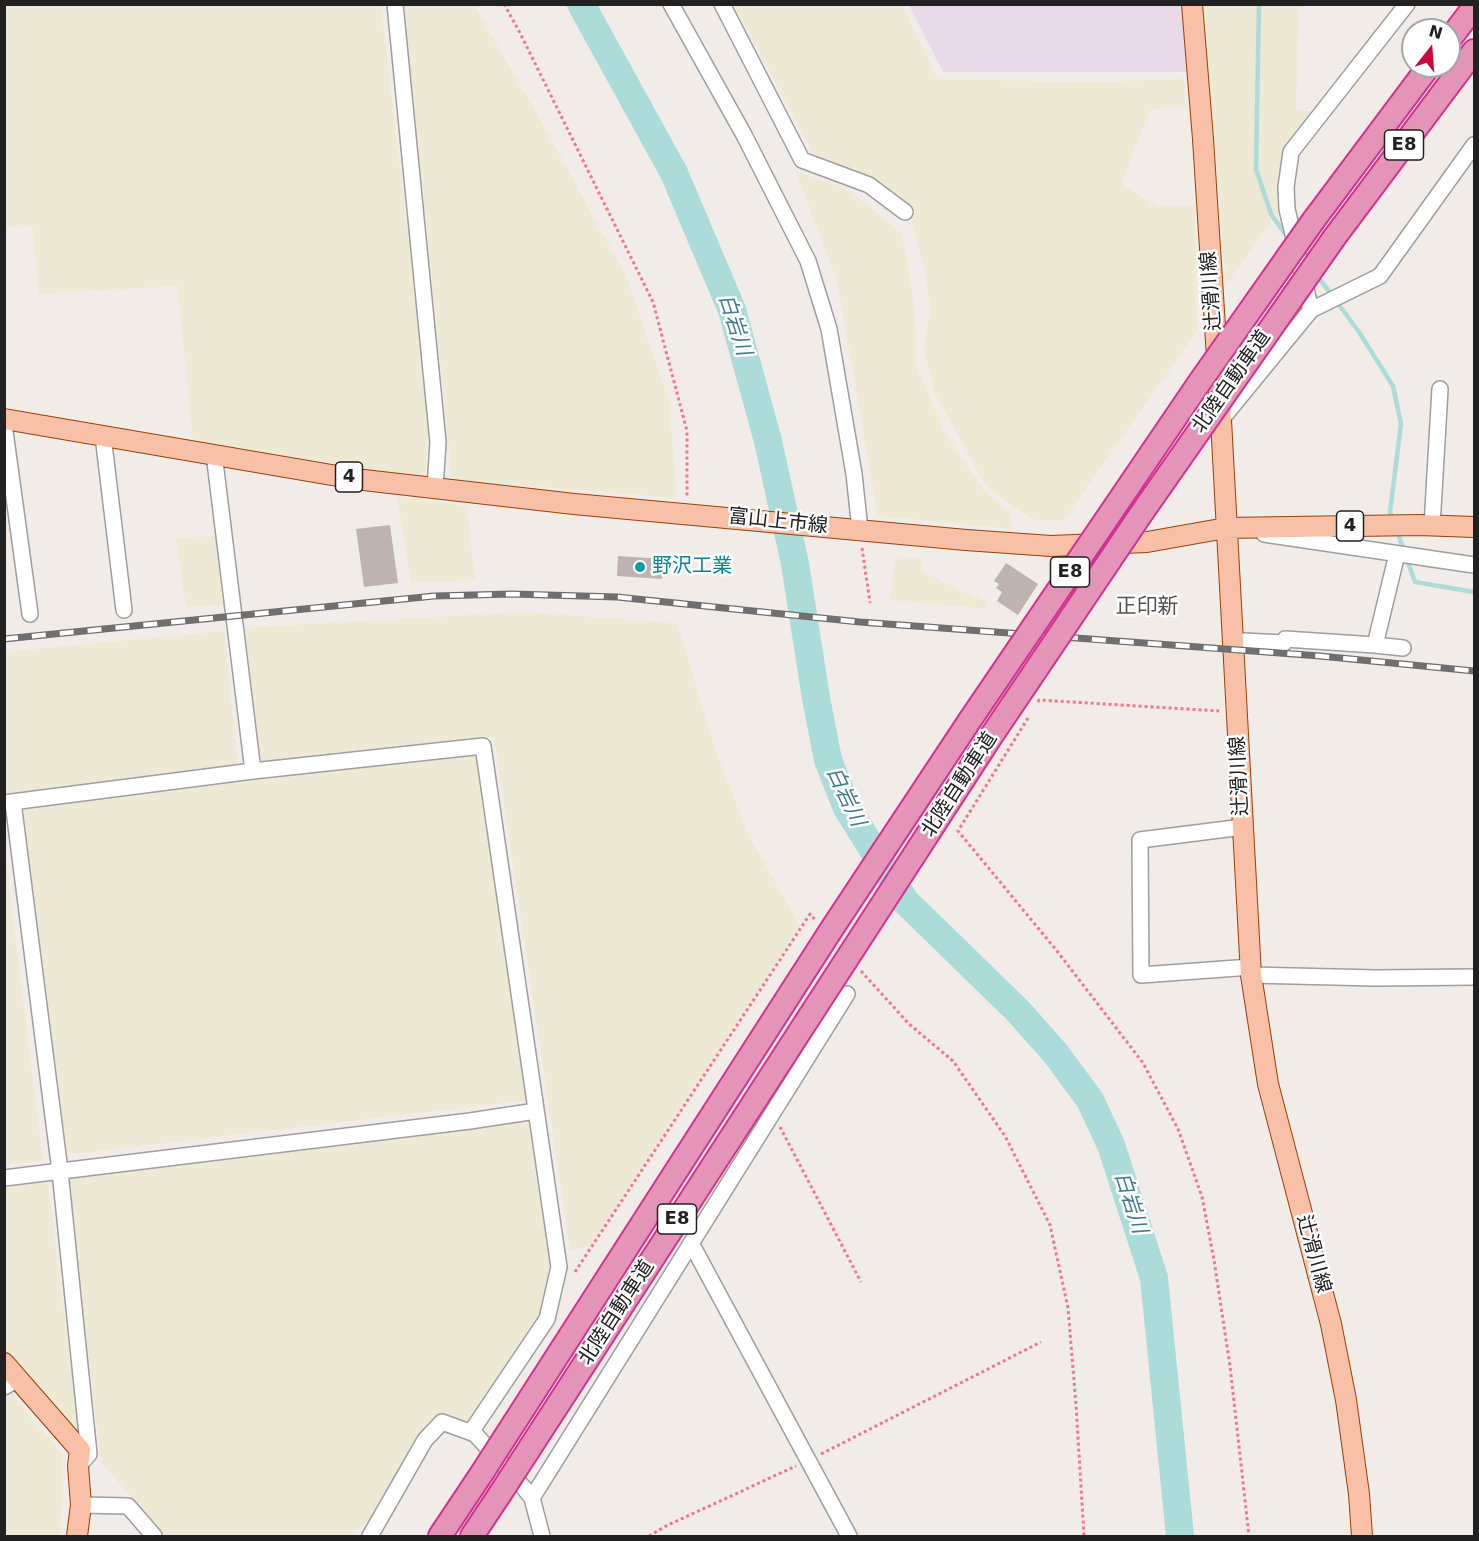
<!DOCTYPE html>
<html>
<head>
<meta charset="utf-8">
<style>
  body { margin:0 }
  #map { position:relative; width:1479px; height:1541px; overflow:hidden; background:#f1ece8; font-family:"DejaVu Sans",sans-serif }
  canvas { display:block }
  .frame { position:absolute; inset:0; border:6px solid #212121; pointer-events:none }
  .north { position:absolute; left:1401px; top:18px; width:60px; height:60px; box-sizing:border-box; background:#fff; border:2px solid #a6a6a6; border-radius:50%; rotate:17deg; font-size:16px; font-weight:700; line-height:24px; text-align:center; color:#212121 }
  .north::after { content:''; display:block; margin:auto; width:21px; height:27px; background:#c80a3b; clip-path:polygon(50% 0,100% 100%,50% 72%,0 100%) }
</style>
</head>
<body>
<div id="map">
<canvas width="1479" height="1541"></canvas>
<div class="frame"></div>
<div class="north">N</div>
</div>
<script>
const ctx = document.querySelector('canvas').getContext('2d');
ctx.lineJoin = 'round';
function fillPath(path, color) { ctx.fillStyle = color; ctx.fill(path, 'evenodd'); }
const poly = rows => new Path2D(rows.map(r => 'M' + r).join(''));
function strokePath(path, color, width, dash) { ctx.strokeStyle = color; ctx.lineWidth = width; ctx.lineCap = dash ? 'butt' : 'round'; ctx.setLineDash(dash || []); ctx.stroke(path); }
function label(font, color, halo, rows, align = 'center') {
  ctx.font = font + ' "DejaVu Sans","Noto Sans JP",sans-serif'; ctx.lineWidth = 5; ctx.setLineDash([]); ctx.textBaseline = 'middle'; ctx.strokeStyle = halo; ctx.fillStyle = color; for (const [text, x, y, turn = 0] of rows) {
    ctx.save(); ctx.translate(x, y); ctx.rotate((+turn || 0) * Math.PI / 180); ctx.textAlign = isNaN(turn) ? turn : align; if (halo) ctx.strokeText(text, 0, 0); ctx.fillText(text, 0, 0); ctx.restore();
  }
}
fillPath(poly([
  [909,5,1183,5,1188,72,943,72]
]), '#e8dae9');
fillPath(poly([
  [5,5,381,5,429,416,425,479,193,440,177,286,39,294,32,225,5,227],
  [404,5,474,5,544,126,627,278,669,401,677,498,452,480],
  [734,5,902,5,938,79,1088,82,1184,79,1185,107,1150,110,1121,184,1157,206,1195,206,1197,331,1063,521,1033,519,1007,503,984,483,935,393,924,351,930,310,926,276,912,222,901,197,884,185,813,154],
  [1203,5,1299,5,1296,109,1315,112,1289,146,1277,175,1280,209,1226,285],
  [796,172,847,188,902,234,915,309,916,365,946,435,982,488,1010,514,1012,529,878,516,837,281],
  [397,496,467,506,475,580,411,583],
  [217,536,227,605,186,607,176,538],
  [895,558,921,559,923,572,986,602,988,609,890,600],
  [523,612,677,623,716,752,749,836,800,926,590,1246,570,1250,494,737,257,763,242,628],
  [224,631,238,766,5,796,4,652],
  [480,752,528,1100,65,1155,21,810],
  [5,855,43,1160,5,1165,4,1165],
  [532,1117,547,1220,553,1288,537,1333,482,1419,453,1426,433,1440,377,1514,349,1536,164,1536,101,1462,67,1176],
  [47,1178,80,1437,5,1350,4,1182],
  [4,1385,63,1455,60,1536,5,1536]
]), '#eee9d5');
strokePath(poly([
  [1259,4,1256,169,1271,214,1288,238],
  [1317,276,1332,295],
  [1337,302,1359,332,1393,386,1401,424,1390,512,1393,520],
  [1397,531,1415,582,1474,592]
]), '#abdcda', 4.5);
strokePath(poly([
  [581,4,674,173,732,310,768,441,795,564,816,698,828,760,847,808,905,901,1019,1012,1056,1054,1090,1100,1111,1145,1154,1278,1180,1536]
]), '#abdcda', 28);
fillPath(poly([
  [390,525,398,583,364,587,356,529],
  [618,556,663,559,662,579,617,576],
  [1006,563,1038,584,1018,615,997,601,1002,592,996,588,999,584,994,581]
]), '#beb3b1');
const minor = poly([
  [395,4,438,442,435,488],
  [671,4,744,135,808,261,829,329,854,474,860,530],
  [722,4,802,160,869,185,905,212],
  [1311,310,1287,209,1286,187,1291,152,1407,4],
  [1221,420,1311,310,1380,276,1474,145],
  [4,424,30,614],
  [103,436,124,610],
  [214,454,253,771],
  [1432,526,1440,389],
  [1264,534,1474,565],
  [1397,554,1375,645,1403,648],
  [1243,641,1284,643,1285,639,1375,645],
  [13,802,60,1171,89,1454,83,1461],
  [4,803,253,771,483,746,559,1267,547,1319,471,1432],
  [1243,827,1140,840,1141,975,1251,967],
  [1251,975,1376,978,1474,977],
  [4,1178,470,1121,536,1111],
  [691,1243,849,1536],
  [4,1387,19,1379],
  [532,1498,847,994],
  [81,1505,128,1506,154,1536],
  [370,1536,425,1440,442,1422,475,1434,524,1488,532,1498,542,1536]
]);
const major = poly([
  [1192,4,1203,139,1221,420,1251,975,1268,1084,1331,1324,1346,1400,1359,1494,1362,1536],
  [4,419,355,479,574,504,966,540,1051,546,1147,542,1226,528,1419,525,1474,527],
  [4,1363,80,1450,78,1466,81,1505,77,1536]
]);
const highway = poly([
  [1449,40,1474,7],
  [1313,221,1429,66],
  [1334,238,1474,51],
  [440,1536,482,1473],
  [472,1536,500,1494]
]);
strokePath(minor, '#9e9e9e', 18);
strokePath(major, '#964208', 22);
strokePath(highway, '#d33192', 26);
strokePath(poly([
  [504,4,520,33,653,302,687,431,687,497],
  [862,548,870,603],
  [1038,702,1039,700,1219,711],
  [1028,718,958,831,1057,951,1143,1063,1178,1129,1202,1197,1214,1260,1230,1366,1249,1536],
  [861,971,909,1024,953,1061,1005,1136,1050,1225,1068,1308,1076,1405,1084,1536],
  [780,1127,861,1282],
  [575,1272,810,914,816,921],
  [821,1454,1041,1342],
  [649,1536,666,1526,796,1466]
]), '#f3778a', 3, [3, 3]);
strokePath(minor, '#fff', 15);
strokePath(major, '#f8c0a6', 20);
strokePath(highway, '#e394b7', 22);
const rail = poly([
  [4,639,434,596,512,594,617,597,860,622,1320,656,1474,671]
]);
strokePath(rail, '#6f6f6f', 7);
strokePath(rail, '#fff', 4.5, [14]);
const highwayBridge = poly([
  [482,1473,833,927,970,720,1199,383,1313,221],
  [500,1494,992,735,1141,514,1334,238]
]);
strokePath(highwayBridge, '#d33192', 26, []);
strokePath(highwayBridge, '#e394b7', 22);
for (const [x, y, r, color] of [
  [640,567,6,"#0f9aa8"]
]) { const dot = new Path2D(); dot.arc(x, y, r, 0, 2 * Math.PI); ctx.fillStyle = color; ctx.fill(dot); strokePath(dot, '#fff', 2); }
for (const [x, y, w] of [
  [1404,145,39],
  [349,477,27],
  [1350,526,27],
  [1070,572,39],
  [677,1219,39]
]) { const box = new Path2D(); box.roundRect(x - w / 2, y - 15, w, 30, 4.5); ctx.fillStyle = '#fff'; ctx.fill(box); strokePath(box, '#212121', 1.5); }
label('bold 18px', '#212121', null, [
  ["E8",1404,145],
  ["4",349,477],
  ["4",1350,526],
  ["E8",1070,572],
  ["E8",677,1219]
]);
label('20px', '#212121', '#fff', [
  ["辻滑川線",1212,291,-94],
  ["北陸自動車道",1232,382,-55],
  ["富山上市線",778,522,6],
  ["辻滑川線",1240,776,-93],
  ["北陸自動車道",960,785,-57],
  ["辻滑川線",1313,1254,75],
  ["北陸自動車道",617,1313,-57]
]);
label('20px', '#0d838f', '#fff', [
  ["野沢工業",652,567]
], 'left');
label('italic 21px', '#447c8e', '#fff', [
  ["白岩川",734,325,72],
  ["白岩川",845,797,65],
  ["白岩川",1130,1203,72]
]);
label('21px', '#545454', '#fff', [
  ["正印新",1147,608]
]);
</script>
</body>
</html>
